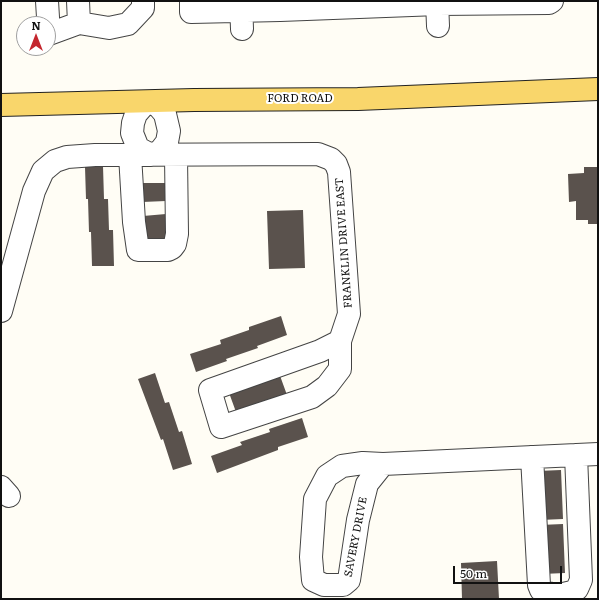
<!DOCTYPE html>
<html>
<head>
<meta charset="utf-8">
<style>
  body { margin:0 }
  #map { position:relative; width:599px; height:600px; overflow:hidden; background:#fffdf5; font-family:Literata,serif }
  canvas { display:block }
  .frame { position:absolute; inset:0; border:2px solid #111; pointer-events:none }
  .north { position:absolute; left:16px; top:16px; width:40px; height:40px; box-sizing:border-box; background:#fff; border:1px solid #a0a0a0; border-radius:50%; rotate:0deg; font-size:11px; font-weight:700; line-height:16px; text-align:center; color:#111 }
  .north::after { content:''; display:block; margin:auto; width:14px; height:18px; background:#c4262e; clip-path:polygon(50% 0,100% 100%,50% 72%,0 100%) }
  .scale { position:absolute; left:453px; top:566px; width:109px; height:18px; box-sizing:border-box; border:2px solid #111; border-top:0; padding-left:5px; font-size:12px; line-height:14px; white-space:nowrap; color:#111; -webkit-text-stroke:3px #fff; paint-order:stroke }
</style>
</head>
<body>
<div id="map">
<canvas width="599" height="600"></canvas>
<div class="frame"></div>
<div class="north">N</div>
<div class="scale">50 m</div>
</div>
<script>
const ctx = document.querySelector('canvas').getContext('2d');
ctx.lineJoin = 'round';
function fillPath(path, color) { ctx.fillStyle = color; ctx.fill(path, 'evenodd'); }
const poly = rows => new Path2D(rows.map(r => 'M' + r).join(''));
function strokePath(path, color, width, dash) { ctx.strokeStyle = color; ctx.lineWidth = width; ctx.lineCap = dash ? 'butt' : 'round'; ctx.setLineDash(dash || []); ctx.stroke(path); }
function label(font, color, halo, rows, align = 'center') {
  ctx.font = font + ' Literata,serif'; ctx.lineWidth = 4; ctx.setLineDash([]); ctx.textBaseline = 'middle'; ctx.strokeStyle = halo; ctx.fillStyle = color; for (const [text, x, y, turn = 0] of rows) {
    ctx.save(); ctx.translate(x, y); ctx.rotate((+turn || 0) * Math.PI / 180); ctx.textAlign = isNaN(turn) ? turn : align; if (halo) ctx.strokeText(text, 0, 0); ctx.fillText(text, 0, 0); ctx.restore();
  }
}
fillPath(poly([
  [103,166,104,199,108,199,109,230,113,230,114,266,92,266,91,232,89,232,88,199,86,199,85,167],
  [584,167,598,167,598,224,588,224,588,220,576,220,576,201,569,202,568,174,584,173],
  [142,183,166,183,166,201,142,202],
  [303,210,305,268,269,269,267,211],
  [166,214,168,238,144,239,143,216],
  [281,316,287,335,257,346,258,348,226,359,227,361,196,372,190,354,221,344,220,340,249,330,249,327],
  [155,373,165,403,169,402,179,432,182,431,192,464,173,470,163,439,161,440,138,379],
  [279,373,287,395,236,412,228,390],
  [302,418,308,437,278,447,278,450,217,473,211,456,242,445,240,442,270,432,269,429],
  [561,470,563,519,540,520,538,471],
  [563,524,565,573,542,574,540,525],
  [497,561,499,599,462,599,461,563]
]), '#5a524d');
const minor = poly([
  [47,1,49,34,79,23,109,28,128,24,143,8,143,1],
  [78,1,79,23],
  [191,1,191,12,280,10],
  [241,1,242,29],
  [280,1,280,10,438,4,549,3,552,1],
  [437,1,438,26],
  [151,102,159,107,165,114,169,131,167,142,160,151,151,155,138,148,132,133,133,123,136,114,143,106,151,102],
  [130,155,134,222,138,250,168,250,172,248,175,244,177,234,176,156],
  [1,311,34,191,43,171,55,161,67,157,95,155,318,154,331,159,336,164,339,172,349,314,340,341],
  [340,341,340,369,327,386,312,397,221,427,210,390,320,351,340,341],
  [532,457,539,585,541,590,545,593,559,595,572,592,577,589,581,580,576,455],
  [363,463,383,464,367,484,358,520,349,580,343,585,324,585,313,580,311,557,315,499,327,476,342,466,363,463],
  [383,464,598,454],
  [1,487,9,496]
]);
const major = poly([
  [1,105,194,100,358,99,598,89]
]);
strokePath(minor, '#444', 24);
strokePath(major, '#222', 24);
strokePath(minor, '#fff', 22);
strokePath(major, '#f9d66b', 22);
label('11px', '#111', '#fff', [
  ["FORD ROAD",300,99],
  ["FRANKLIN DRIVE EAST",344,243,-94],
  ["SAVERY DRIVE",356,537,-79]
]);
</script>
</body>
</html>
